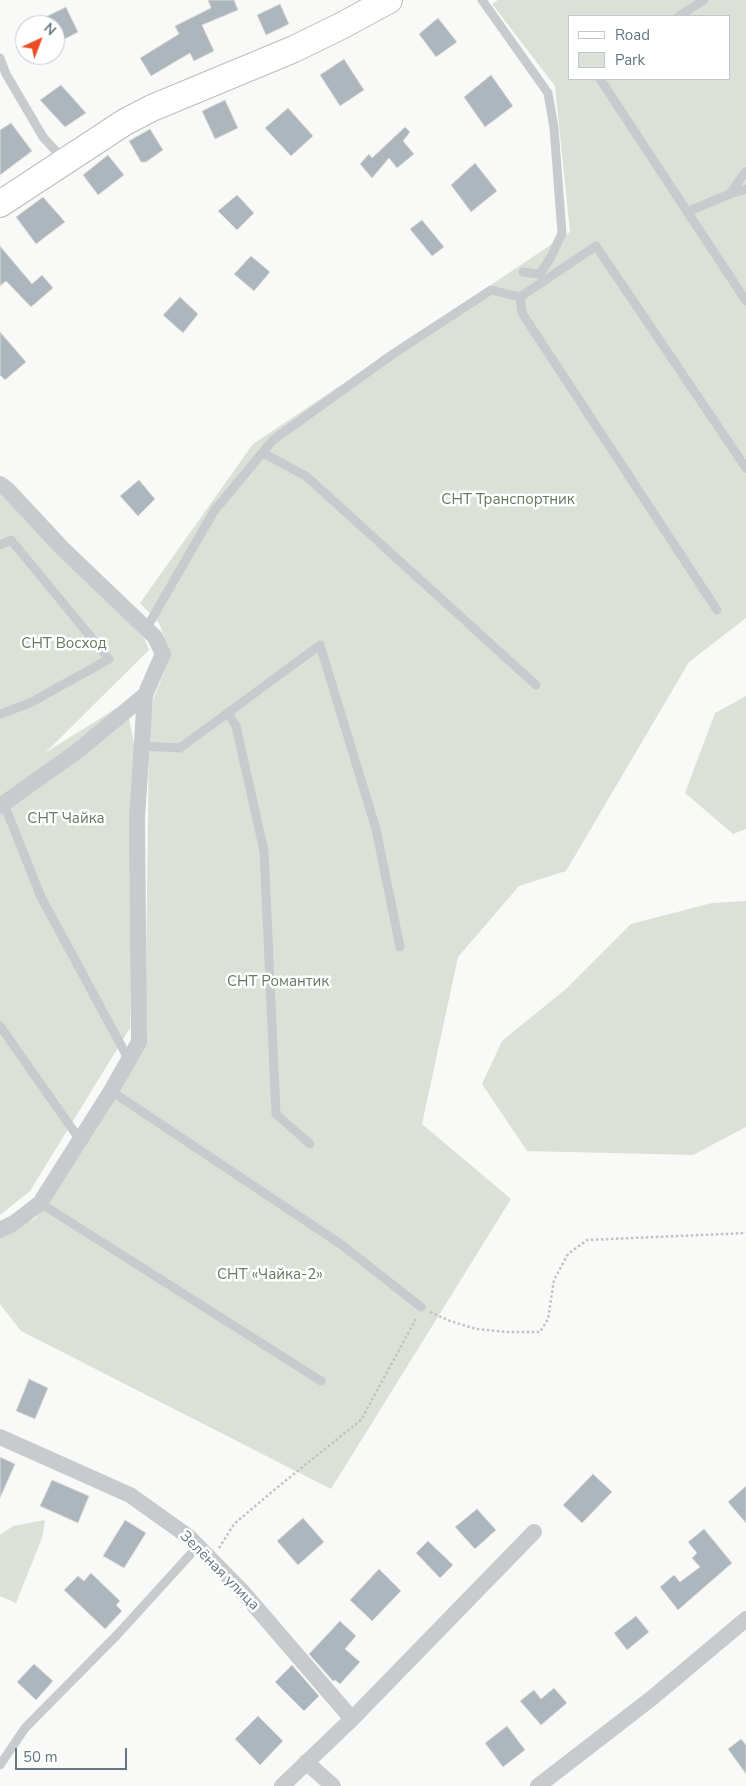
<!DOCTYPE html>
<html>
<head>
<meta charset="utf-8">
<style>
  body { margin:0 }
  #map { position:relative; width:746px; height:1786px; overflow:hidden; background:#f9f9f7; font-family:"Nunito Sans",sans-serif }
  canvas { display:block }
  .legend { position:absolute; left:568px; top:15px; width:162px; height:65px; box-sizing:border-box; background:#fff; border:1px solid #c1c8cd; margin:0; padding:6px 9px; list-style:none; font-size:15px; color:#637683 }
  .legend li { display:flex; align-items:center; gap:10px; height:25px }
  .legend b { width:25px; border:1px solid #c1c8cd }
  .north { position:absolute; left:15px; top:15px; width:50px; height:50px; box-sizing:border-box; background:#fff; border:1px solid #c1c8cd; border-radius:50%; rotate:43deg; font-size:14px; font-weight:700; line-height:20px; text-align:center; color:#637683 }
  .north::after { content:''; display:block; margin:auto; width:18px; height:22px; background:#ec4c24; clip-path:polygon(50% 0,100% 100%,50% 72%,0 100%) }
  .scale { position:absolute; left:15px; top:1748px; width:112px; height:22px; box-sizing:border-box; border:2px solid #637683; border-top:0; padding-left:6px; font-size:15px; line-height:18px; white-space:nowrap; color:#637683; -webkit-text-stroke:4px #fff; paint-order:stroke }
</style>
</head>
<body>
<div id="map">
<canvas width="746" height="1786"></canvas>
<ul class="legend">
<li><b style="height:6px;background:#fff"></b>Road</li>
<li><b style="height:14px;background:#dbe1d7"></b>Park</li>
</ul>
<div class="north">N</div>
<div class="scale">50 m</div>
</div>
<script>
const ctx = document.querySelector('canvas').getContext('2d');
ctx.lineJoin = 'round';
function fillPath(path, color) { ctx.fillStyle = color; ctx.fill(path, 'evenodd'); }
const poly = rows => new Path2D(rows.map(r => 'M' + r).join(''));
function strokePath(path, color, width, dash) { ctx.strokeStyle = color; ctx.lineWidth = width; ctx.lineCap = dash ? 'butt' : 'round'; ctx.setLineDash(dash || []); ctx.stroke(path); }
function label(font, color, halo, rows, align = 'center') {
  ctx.font = font + ' "Nunito Sans",sans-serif'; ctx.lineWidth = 5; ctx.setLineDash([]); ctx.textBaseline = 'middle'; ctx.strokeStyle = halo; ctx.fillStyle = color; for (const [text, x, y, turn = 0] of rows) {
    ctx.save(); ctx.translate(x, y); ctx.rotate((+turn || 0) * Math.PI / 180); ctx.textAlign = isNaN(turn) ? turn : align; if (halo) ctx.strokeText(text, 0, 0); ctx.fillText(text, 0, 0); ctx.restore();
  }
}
fillPath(poly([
  [498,0,746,0,746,618,689,662,566,871,519,886,458,957,422,1124,511,1199,331,1489,21,1331,0,1304,0,1236,36,1218,62,1183,145,1047,149,734,153,700,171,655,159,623,140,603,253,444,570,232,555,86,492,4],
  [570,16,730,16,730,79,570,79],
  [0,491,142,633,149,650,45,753,126,702,134,744,130,1028,30,1191,0,1215],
  [746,696,746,829,733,834,685,793,715,713],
  [746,901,746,1127,693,1155,527,1151,482,1084,502,1041,567,988,631,924,712,903],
  [45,1520,42,1538,16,1603,0,1596,0,1535,13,1526]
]), '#dbe1d7');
const building = poly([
  [208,0,234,0,238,10,202,25,214,51,194,61,190,53,151,76,140,58,179,34,175,26,211,8,208,0],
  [280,4,289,24,266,35,257,15,280,4],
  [66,7,78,32,55,44,55,25,29,25,66,7],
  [438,18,457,42,436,57,419,34,438,18],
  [344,59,364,90,340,106,320,75,344,59],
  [491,75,513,106,485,127,464,97,491,75],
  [61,85,86,113,65,127,40,100,61,85],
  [225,100,238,128,215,139,202,111,225,100],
  [288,108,313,136,291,156,265,128,288,108],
  [11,123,32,151,0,175,0,130,11,123],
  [405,127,410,132,403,141,414,154,397,168,389,158,372,178,360,164,369,154,372,158,405,127],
  [150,129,163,150,146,162,141,162,129,141,150,129],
  [108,155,124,175,98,195,83,175,108,155],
  [475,163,497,191,471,212,451,185,475,163],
  [237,195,254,213,237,230,218,211,237,195],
  [43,197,65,222,36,244,16,217,43,197],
  [422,220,444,247,432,256,410,229,422,220],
  [0,246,32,284,42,275,53,288,31,307,6,281,0,286,0,246],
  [251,256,270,272,254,291,234,274,251,256],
  [180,297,198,314,183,333,163,315,180,297],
  [0,332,26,362,5,380,0,375,0,332],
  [139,480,155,499,138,516,120,496,139,480],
  [29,1379,48,1388,35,1419,16,1411,29,1379],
  [0,1457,15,1464,0,1498,0,1457],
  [593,1474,612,1492,582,1523,563,1505,593,1474],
  [52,1480,89,1496,78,1523,40,1506,52,1480],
  [746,1486,746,1523,728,1502,746,1486],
  [477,1509,496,1530,475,1549,455,1527,477,1509],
  [303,1518,324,1542,298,1565,277,1541,303,1518],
  [125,1520,146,1533,124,1568,103,1556,125,1520],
  [704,1529,732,1563,678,1610,660,1587,674,1575,680,1582,700,1567,692,1558,697,1553,688,1542,704,1529],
  [428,1541,453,1565,440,1578,416,1553,428,1541],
  [379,1569,401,1591,372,1621,350,1600,379,1569],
  [91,1573,120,1601,116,1605,122,1611,105,1629,64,1590,78,1576,84,1581,91,1573],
  [636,1616,649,1632,627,1650,614,1633,636,1616],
  [340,1621,356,1636,345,1649,360,1662,340,1684,335,1680,333,1681,309,1654,340,1621],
  [34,1664,53,1681,36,1700,17,1682,34,1664],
  [292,1665,319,1696,304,1711,275,1682,292,1665],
  [554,1688,567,1703,541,1725,520,1701,534,1690,541,1699,554,1688],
  [258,1716,283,1741,260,1765,235,1739,258,1716],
  [507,1726,525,1750,503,1767,485,1743,507,1726],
  [741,1739,746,1745,746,1774,728,1749,741,1739]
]);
fillPath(building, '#adb6bc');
strokePath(building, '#dbdbd9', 1);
const primary = poly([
  [0,204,125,122,152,108,294,49,343,25,389,0]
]);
strokePath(primary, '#b8bdc0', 28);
strokePath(poly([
  [430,1312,450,1321,476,1329,508,1332,540,1332,548,1319,554,1280,568,1254,587,1240,746,1233],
  [219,1548,234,1524,279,1486,361,1420,417,1317]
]), '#c0c3c5', 2.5, [2.5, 2.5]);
strokePath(poly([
  [482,0,548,93,554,128,562,233,551,257,540,274,523,272],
  [679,16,704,0],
  [0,58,6,74,43,137,63,159],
  [600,79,746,301],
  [730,194,743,175,746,172],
  [687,212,730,194,746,189],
  [520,297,522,313,717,610],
  [263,453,306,476,536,685],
  [0,545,11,540,109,659,30,703,0,714],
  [146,629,214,511,273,440,393,354,491,290,520,297,596,246,746,468],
  [228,713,236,726,264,851,276,1114,310,1144],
  [142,746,180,748,320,645,376,829,400,947],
  [4,804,41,897,129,1060],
  [0,1026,80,1140],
  [111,1091,342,1245,421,1307],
  [40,1203,321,1381],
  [0,1765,25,1728,117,1635,198,1546]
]), '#c7cbce', 9);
strokePath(poly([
  [0,484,8,490,62,548,155,637,163,654,145,695,137,819,139,1042,111,1091,40,1203,14,1223,0,1230],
  [0,806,79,750,145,695],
  [0,1437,130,1495,189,1537,241,1590,352,1719],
  [306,1762,333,1786],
  [282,1786,352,1719,534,1532],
  [538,1786,652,1698,746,1619]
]), '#c7cbce', 16);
strokePath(primary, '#fff', 26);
label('15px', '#677a62', '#fff', [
  ["СНТ Транспортник",508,500],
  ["СНТ Восход",64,644],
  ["СНТ Чайка",66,819],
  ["СНТ Романтик",278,982],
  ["СНТ «Чайка-2»",270,1275]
]);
label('15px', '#637683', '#fff', [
  ["Зелёная улица",219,1571,45]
]);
</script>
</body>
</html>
